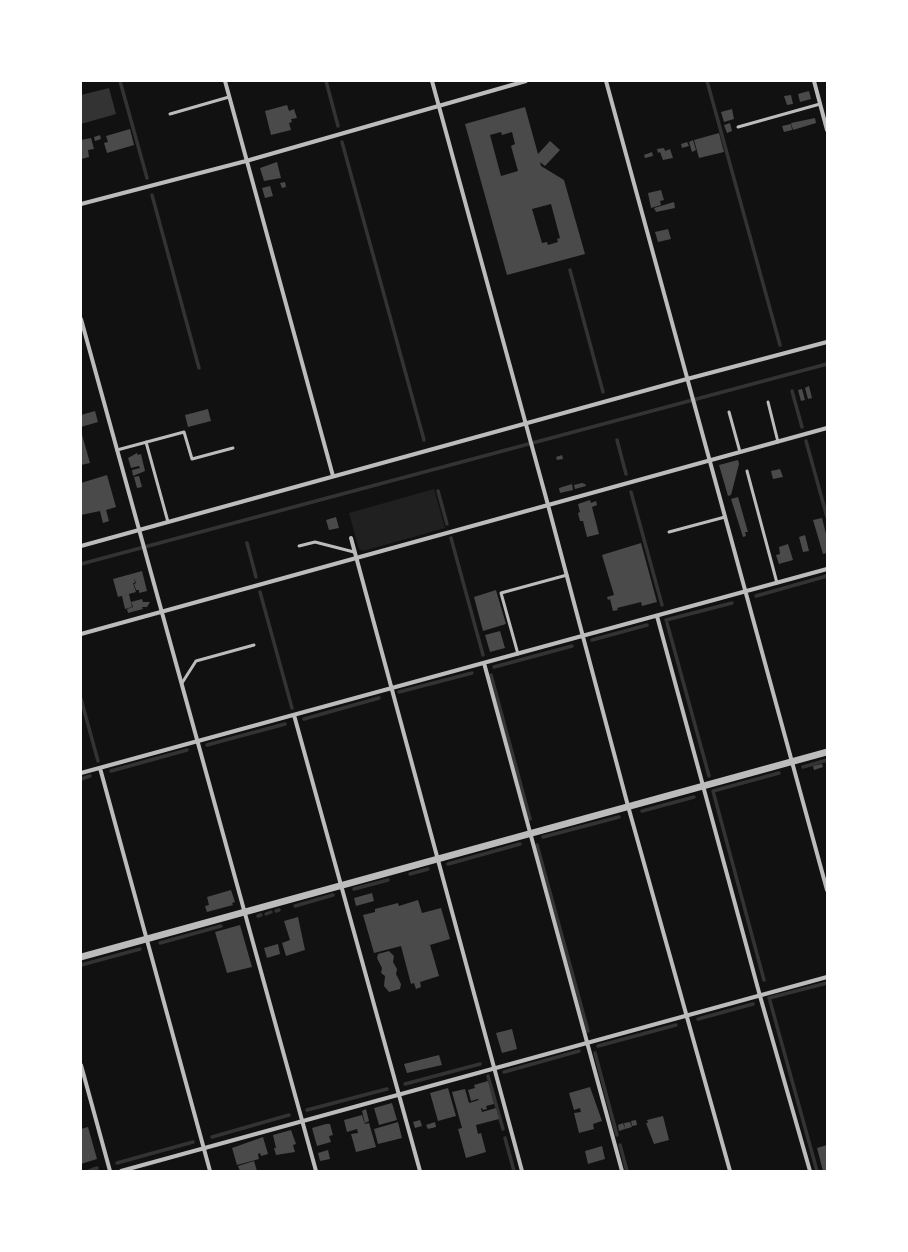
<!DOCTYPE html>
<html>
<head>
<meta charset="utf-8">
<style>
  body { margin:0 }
  #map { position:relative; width:908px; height:1252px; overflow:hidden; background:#111; font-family:"IBM Plex Sans",sans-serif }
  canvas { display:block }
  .frame { position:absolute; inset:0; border:82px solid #fff; pointer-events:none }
</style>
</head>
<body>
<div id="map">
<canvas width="908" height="1252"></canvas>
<div class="frame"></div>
</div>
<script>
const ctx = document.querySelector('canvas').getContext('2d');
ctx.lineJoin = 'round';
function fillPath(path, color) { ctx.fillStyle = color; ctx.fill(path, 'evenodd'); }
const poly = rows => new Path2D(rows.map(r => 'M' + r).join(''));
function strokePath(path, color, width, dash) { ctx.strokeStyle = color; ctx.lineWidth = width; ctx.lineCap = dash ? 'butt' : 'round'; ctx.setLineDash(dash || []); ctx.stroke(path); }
fillPath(poly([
  [434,489,445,528,363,551,359,549,349,513]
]), '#202020');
fillPath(poly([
  [109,88,116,114,81,124,81,95]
]), '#333');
strokePath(poly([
  [120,81,147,178],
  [326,81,338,126],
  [707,81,780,345],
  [342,142,424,440],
  [152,195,199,368],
  [570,270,603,392],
  [792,391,802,427],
  [617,440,626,474],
  [806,441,827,517],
  [438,491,447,524],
  [631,492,662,605],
  [451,538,483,655],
  [247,543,256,577],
  [81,564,827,364],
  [260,592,292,708],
  [756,596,827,576],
  [666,620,732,603],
  [667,623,709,776],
  [592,640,647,625],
  [494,667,572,646],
  [491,675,530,819],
  [399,692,472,673],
  [81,699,98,761],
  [304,719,379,698],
  [207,745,285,724],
  [803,767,827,760],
  [111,771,187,750],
  [81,779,90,776],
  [642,811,694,797],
  [543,837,619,817],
  [537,845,588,1031],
  [448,864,520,844],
  [410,874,428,869],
  [354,889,388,880],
  [295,906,333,895],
  [276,911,279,910],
  [266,914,271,912],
  [258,916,261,915],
  [160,943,221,926],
  [81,965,140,949],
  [764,980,713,791,779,773],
  [769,998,827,983],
  [770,1001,817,1171],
  [698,1019,753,1004],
  [598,1046,676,1025],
  [595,1053,617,1135],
  [504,1072,579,1051],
  [488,1076,503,1129],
  [405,1084,480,1064],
  [307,1110,387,1089],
  [212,1137,289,1115],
  [505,1138,514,1171],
  [620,1145,627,1171],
  [117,1163,193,1142],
  [89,1171,97,1168]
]), '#333', 3.5);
fillPath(poly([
  [809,91,811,99,800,102,798,94],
  [791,95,793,104,787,105,784,96],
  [287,105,289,111,294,109,297,118,291,119,292,122,289,123,291,130,271,135,265,111],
  [525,107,538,154,550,141,560,150,545,166,540,162,541,166,564,180,585,254,507,275,465,124],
  [501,132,502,135,512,132,515,144,511,146,518,171,501,176,490,135],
  [551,204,560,238,557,239,558,242,548,245,547,242,542,243,532,209],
  [732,109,734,119,724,122,721,112],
  [815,118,816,123,793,130,791,123],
  [730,123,732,131,727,133,724,125],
  [791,124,792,130,784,132,782,126],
  [130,129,134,145,107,153,104,143,108,142,106,136],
  [719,133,724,152,699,158,694,140],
  [100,135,101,139,95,141,94,137],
  [91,138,94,149,88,150,89,157,81,159,81,140],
  [693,140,696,150,692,152,689,142],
  [687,142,689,146,682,148,681,144],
  [664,148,665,151,670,149,673,158,663,160,660,152,658,153,657,149],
  [652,152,653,156,645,158,644,155],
  [277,162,281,178,264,181,260,168],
  [285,182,286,187,282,188,280,183],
  [270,186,273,196,265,198,262,188],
  [661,190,664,200,660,201,661,205,651,208,648,193],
  [674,202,675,208,656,212,654,208],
  [668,229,671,239,658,242,655,232],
  [809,386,812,398,808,399,805,388],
  [802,389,805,400,801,401,798,390],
  [208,409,211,421,188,427,185,415],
  [95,411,98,422,81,427,81,415],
  [81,431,90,463,81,465],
  [137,453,138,455,141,454,145,471,133,476,132,470,140,468,139,466,131,468,128,458],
  [562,455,563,459,557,460,556,457],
  [738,460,739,464,731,495,728,496,719,465],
  [780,469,783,477,773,479,771,471],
  [107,475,116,507,106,510,109,521,103,523,100,511,81,515,81,483],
  [139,476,142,487,137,488,134,477],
  [582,483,585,484,586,486,575,489,574,485],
  [572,484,573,490,560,493,559,488],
  [738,497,748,532,745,532,746,536,743,537,731,499],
  [590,500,591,503,596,501,597,505,592,507,599,534,587,537,583,521,580,521,578,513,580,512,578,504],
  [336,517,339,528,329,530,326,520],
  [822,518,827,538,827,553,823,554,813,520],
  [805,535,809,551,803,552,799,537],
  [641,543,657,602,642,606,641,602,617,608,618,610,613,611,610,599,608,600,607,597,614,595,602,555],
  [788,544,793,560,779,564,776,555,780,554,779,547],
  [142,571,147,591,139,593,139,590,136,590,134,584,136,583,134,578,135,583,133,583,136,592,118,597,113,579],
  [496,590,506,624,483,631,474,597],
  [129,594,132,607,125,609,122,596],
  [142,599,143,602,150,602,147,607,142,607,143,609,128,613,127,609,133,607,131,602],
  [500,631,505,648,490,652,485,635],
  [822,764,823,767,814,770,813,766],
  [231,890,235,902,232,903,233,905,207,912,205,906,209,905,207,897],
  [372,893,374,901,356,906,354,898],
  [418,900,422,913,441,908,450,939,430,945,439,976,420,982,421,987,416,989,414,983,411,984,401,946,374,953,363,915,375,912,375,909,398,903,399,906],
  [298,917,305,950,286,956,282,943,290,940,284,921],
  [240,925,252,967,227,973,215,932],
  [278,944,280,954,267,958,264,948],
  [389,951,394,956,393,962,397,969,396,974,401,984,400,989,389,992,384,986,385,976,381,973,382,968,377,958,378,954],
  [512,1029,517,1049,502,1053,496,1033],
  [439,1055,442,1065,407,1073,404,1064],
  [488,1081,494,1104,486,1106,487,1109,483,1110,482,1108,481,1108,482,1112,496,1108,499,1119,476,1125,478,1134,481,1133,486,1152,466,1158,458,1129,462,1128,452,1092,465,1089,469,1103,479,1100,478,1099,471,1101,468,1090,475,1088,474,1085],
  [590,1087,602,1121,593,1124,594,1129,579,1133,574,1113,581,1112,580,1108,574,1110,569,1093],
  [448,1088,456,1116,438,1121,430,1093],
  [392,1103,397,1120,379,1125,374,1108],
  [366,1109,369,1121,365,1123,362,1111],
  [362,1115,365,1124,369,1123,376,1147,356,1152,351,1134,358,1133,357,1129,347,1132,344,1120],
  [663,1116,669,1140,654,1144,646,1123,648,1123,647,1120],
  [420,1120,422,1126,415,1128,413,1122],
  [636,1120,637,1125,632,1126,631,1121],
  [398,1122,402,1138,378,1144,374,1129],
  [435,1122,436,1127,428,1129,426,1125],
  [630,1122,632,1127,625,1129,624,1123],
  [623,1123,625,1129,619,1131,618,1125],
  [326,1124,330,1124,333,1135,329,1136,331,1142,317,1146,312,1128],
  [88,1127,97,1159,81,1164,81,1129],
  [291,1130,296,1144,293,1145,295,1152,276,1155,274,1148,276,1148,273,1135],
  [263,1137,268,1154,261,1156,260,1153,258,1154,259,1159,237,1165,232,1148],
  [827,1145,827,1170,823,1171,817,1148],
  [602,1146,605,1159,588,1164,585,1151],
  [328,1150,330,1159,320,1161,318,1153],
  [254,1161,257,1171,240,1171,238,1166]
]), '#4a4a4a');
strokePath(poly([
  [170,114,229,97],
  [738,127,820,104],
  [768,402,778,442],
  [729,412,740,452],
  [146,442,168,522],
  [117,450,184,432,192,459,233,448],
  [747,471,777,583],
  [669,532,725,517],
  [299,546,315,542,354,552],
  [518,654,501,593,567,575],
  [182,683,196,661,254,645]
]), '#bcbcbc', 3);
strokePath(poly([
  [225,81,333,476],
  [432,81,548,505,628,806,730,1171],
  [606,81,827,890],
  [814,81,827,130],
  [81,204,246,161,526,81],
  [81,319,316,1171],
  [351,538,522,1171],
  [81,546,687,379,827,342],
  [657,616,760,996,810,1171],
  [81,634,827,428],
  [484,663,622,1171],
  [294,715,420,1171],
  [100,768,210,1171],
  [81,773,827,569],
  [81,1065,110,1171],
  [121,1171,827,977]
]), '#bcbcbc', 4);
strokePath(poly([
  [81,957,827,752]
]), '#bcbcbc', 7);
</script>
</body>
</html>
